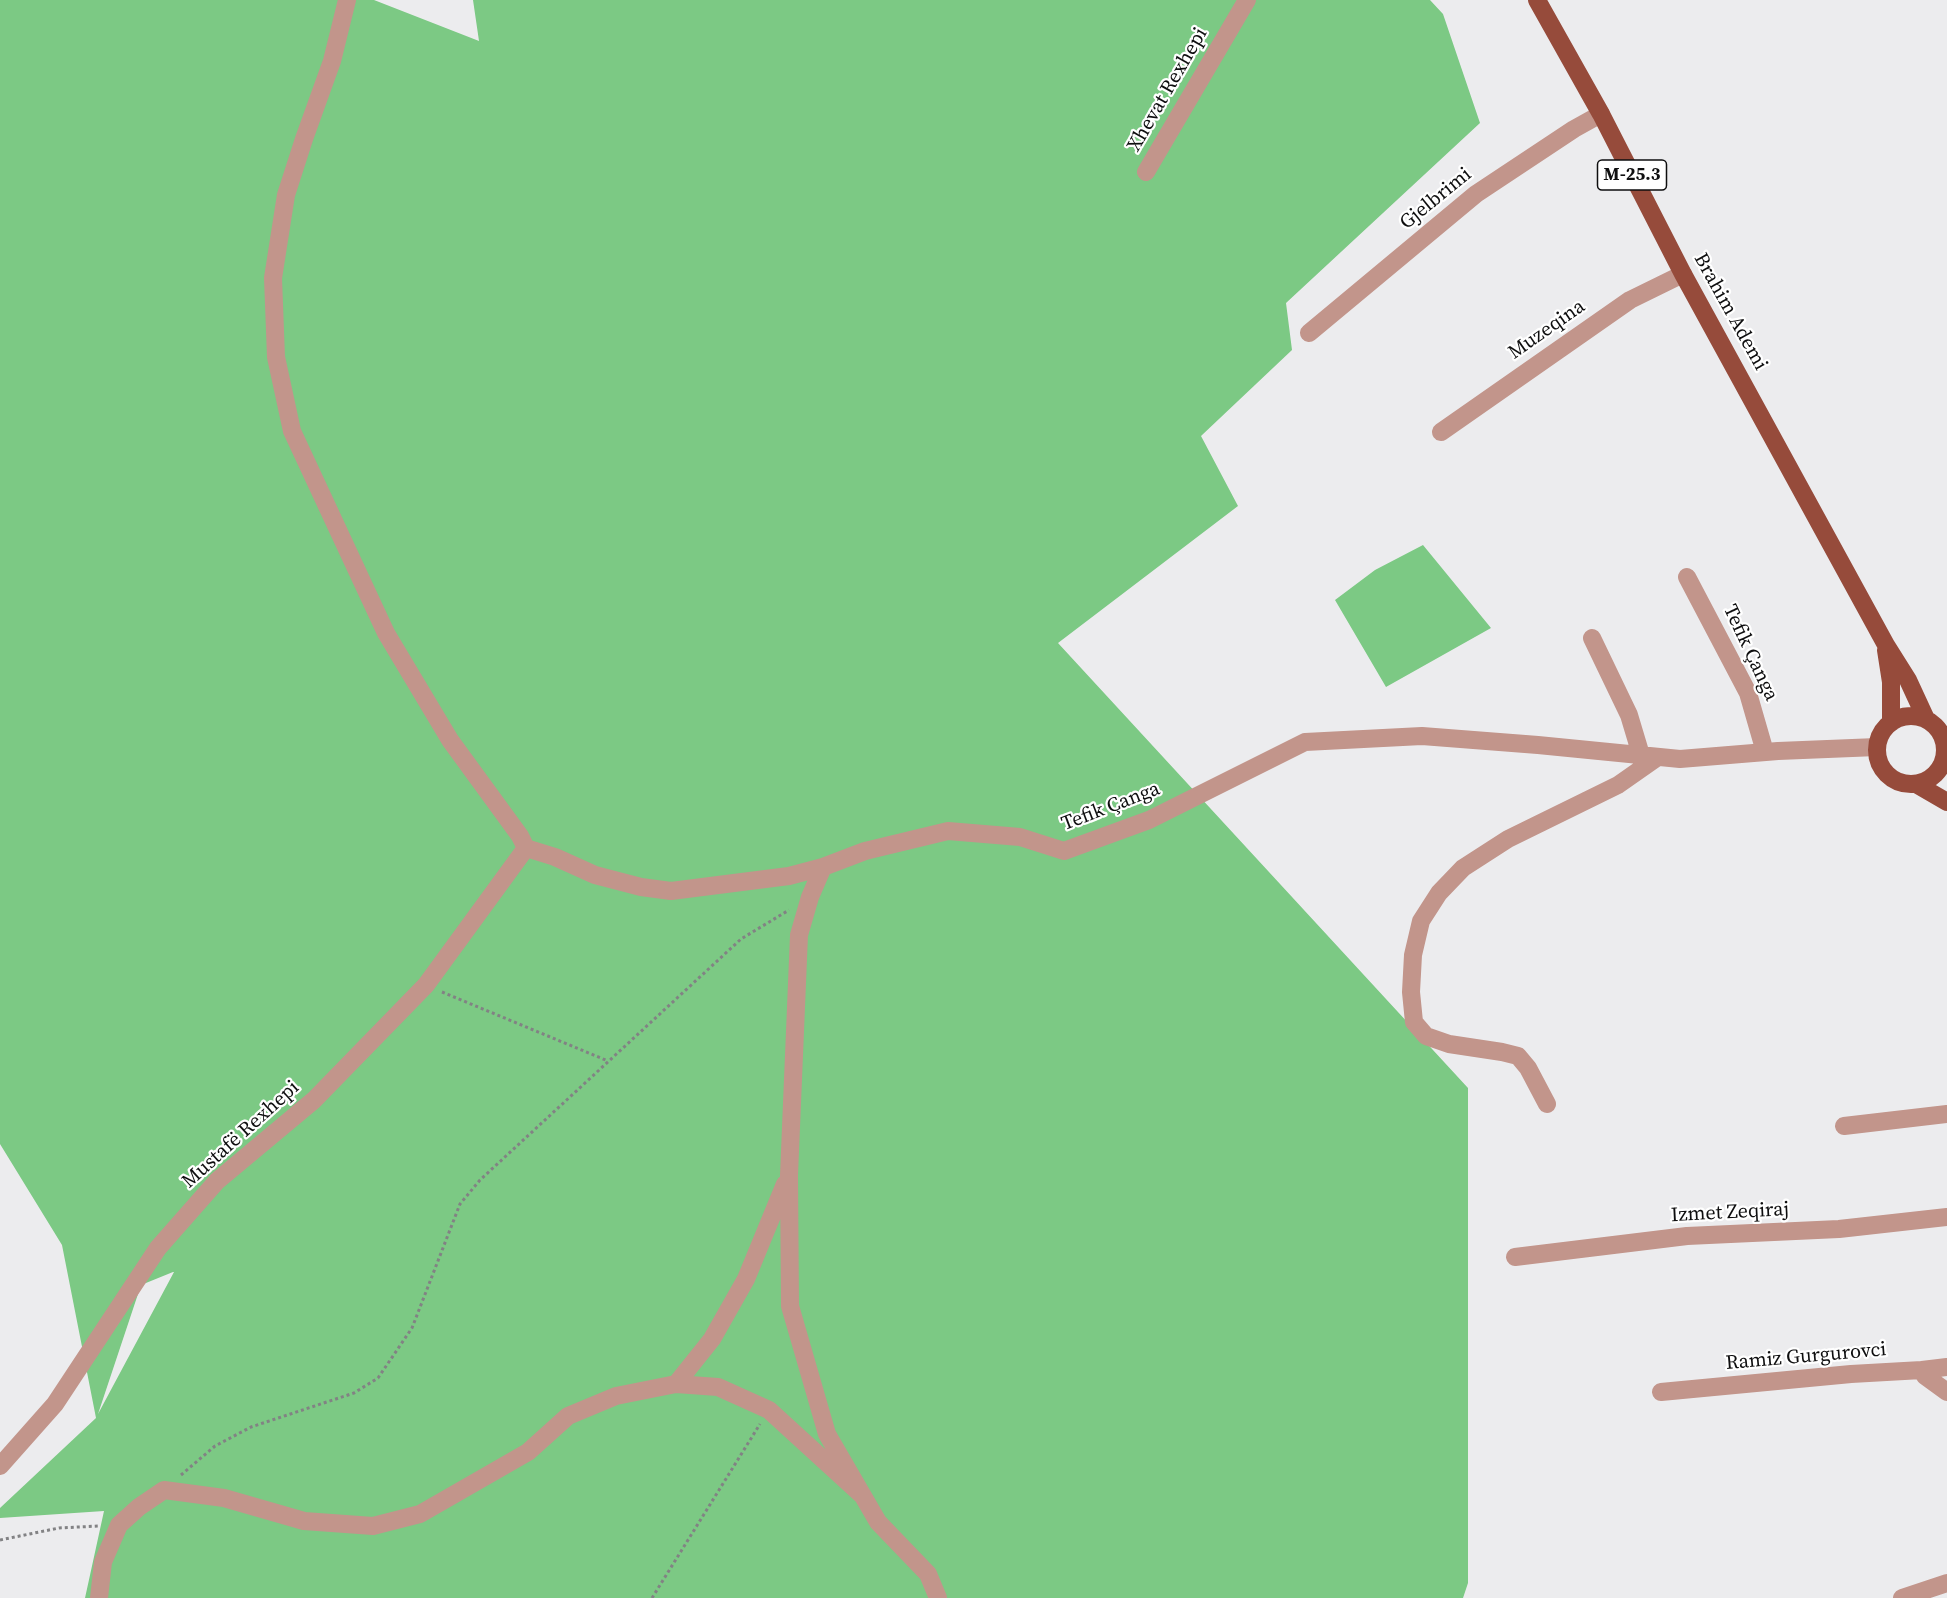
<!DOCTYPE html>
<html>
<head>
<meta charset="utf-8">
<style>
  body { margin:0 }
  canvas { display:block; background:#ececee }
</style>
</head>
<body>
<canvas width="1947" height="1598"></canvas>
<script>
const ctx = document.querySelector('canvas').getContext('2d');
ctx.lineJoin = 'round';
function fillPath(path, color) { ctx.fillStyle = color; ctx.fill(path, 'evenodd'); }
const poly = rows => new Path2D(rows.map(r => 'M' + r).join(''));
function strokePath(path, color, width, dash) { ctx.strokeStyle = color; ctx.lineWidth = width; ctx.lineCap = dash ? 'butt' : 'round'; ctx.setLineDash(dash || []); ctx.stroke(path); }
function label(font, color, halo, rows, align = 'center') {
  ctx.font = font + ' "Source Serif 4",serif'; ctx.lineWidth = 4.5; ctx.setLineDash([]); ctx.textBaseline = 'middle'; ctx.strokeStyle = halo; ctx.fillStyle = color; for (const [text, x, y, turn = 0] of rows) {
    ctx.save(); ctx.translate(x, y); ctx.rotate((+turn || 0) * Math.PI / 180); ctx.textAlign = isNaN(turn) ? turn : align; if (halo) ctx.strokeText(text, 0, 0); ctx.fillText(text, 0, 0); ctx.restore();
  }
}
fillPath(poly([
  [0,0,374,0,479,41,473,0,1430,0,1443,14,1480,123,1286,303,1292,350,1201,436,1238,506,1058,643,1468,1088,1468,1583,1463,1598,85,1598,104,1511,0,1518,0,1508,96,1418,62,1245,0,1144],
  [173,1272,174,1272,98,1414,141,1285],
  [1423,545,1491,628,1386,687,1335,600,1375,570]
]), '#7cc984');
strokePath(poly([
  [442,992,608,1061],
  [181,1475,215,1446,251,1427,354,1393,378,1378,412,1328,460,1204,480,1180,741,939,789,910],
  [0,1540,59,1528,99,1526],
  [652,1598,760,1424]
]), '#828284', 3, [3, 3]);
strokePath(poly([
  [347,0,332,61,304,139,286,195,273,278,276,357,292,431,386,633,450,740,520,836,526,848],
  [1146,172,1247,0],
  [1309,333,1476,194,1574,129,1601,114],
  [1441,432,1630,300,1683,274],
  [1687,577,1748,693,1765,752],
  [1592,638,1629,715,1641,755],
  [526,848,555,857,595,875,641,887,671,891,789,876,823,867,865,851,948,831,1020,837,1064,851,1149,820,1305,742,1422,736,1538,745,1680,759,1778,751,1877,747],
  [823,867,810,897,799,935,789,1175,790,1306,827,1434,878,1522,928,1574,938,1598],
  [1547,1104,1528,1068,1518,1056,1502,1052,1449,1044,1426,1036,1414,1022,1411,992,1413,955,1421,921,1439,893,1463,868,1508,839,1618,785,1658,757],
  [1844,1126,1947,1114],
  [1515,1257,1687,1236,1839,1229,1947,1217],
  [1922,1370,1947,1367],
  [676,1384,712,1339,746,1279,785,1184],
  [1661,1392,1851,1374,1922,1370,1925,1376,1947,1392],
  [0,1466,55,1404,158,1248,217,1181,314,1100,426,985,526,848],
  [99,1598,103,1562,119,1525,139,1507,164,1490,224,1498,304,1521,373,1526,420,1514,528,1452,568,1416,616,1396,676,1384,718,1387,769,1410,862,1495],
  [1902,1598,1947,1583]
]), '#c2958b', 18);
strokePath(poly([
  [1537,0,1601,114,1683,274,1886,645,1908,680,1926,719],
  [1886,650,1891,682,1891,723],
  '1877 750a34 34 0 1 1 68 0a34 34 0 1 1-68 0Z',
  [1916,784,1947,802]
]), '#964b3b', 18);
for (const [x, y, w] of [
  [1632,175,69]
]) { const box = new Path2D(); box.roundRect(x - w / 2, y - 15, w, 30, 4.5); ctx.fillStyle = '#fff'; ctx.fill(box); strokePath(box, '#0e0e0f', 1.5); }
label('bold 18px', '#0e0e0f', null, [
  ["M-25.3",1632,175]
]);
label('20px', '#0e0e0f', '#fff', [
  ["Xhevat Rexhepi",1168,90,-60],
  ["Gjelbrimi",1436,199,-39],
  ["Brahim Ademi",1730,312,61],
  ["Muzeqina",1547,330,-35],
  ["Tefik Çanga",1750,653,65],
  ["Tefik Çanga",1111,807,-21],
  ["Mustafë Rexhepi",241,1135,-42],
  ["Izmet Zeqiraj",1730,1213,-3],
  ["Ramiz Gurgurovci",1806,1357,-5]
]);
</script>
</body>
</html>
